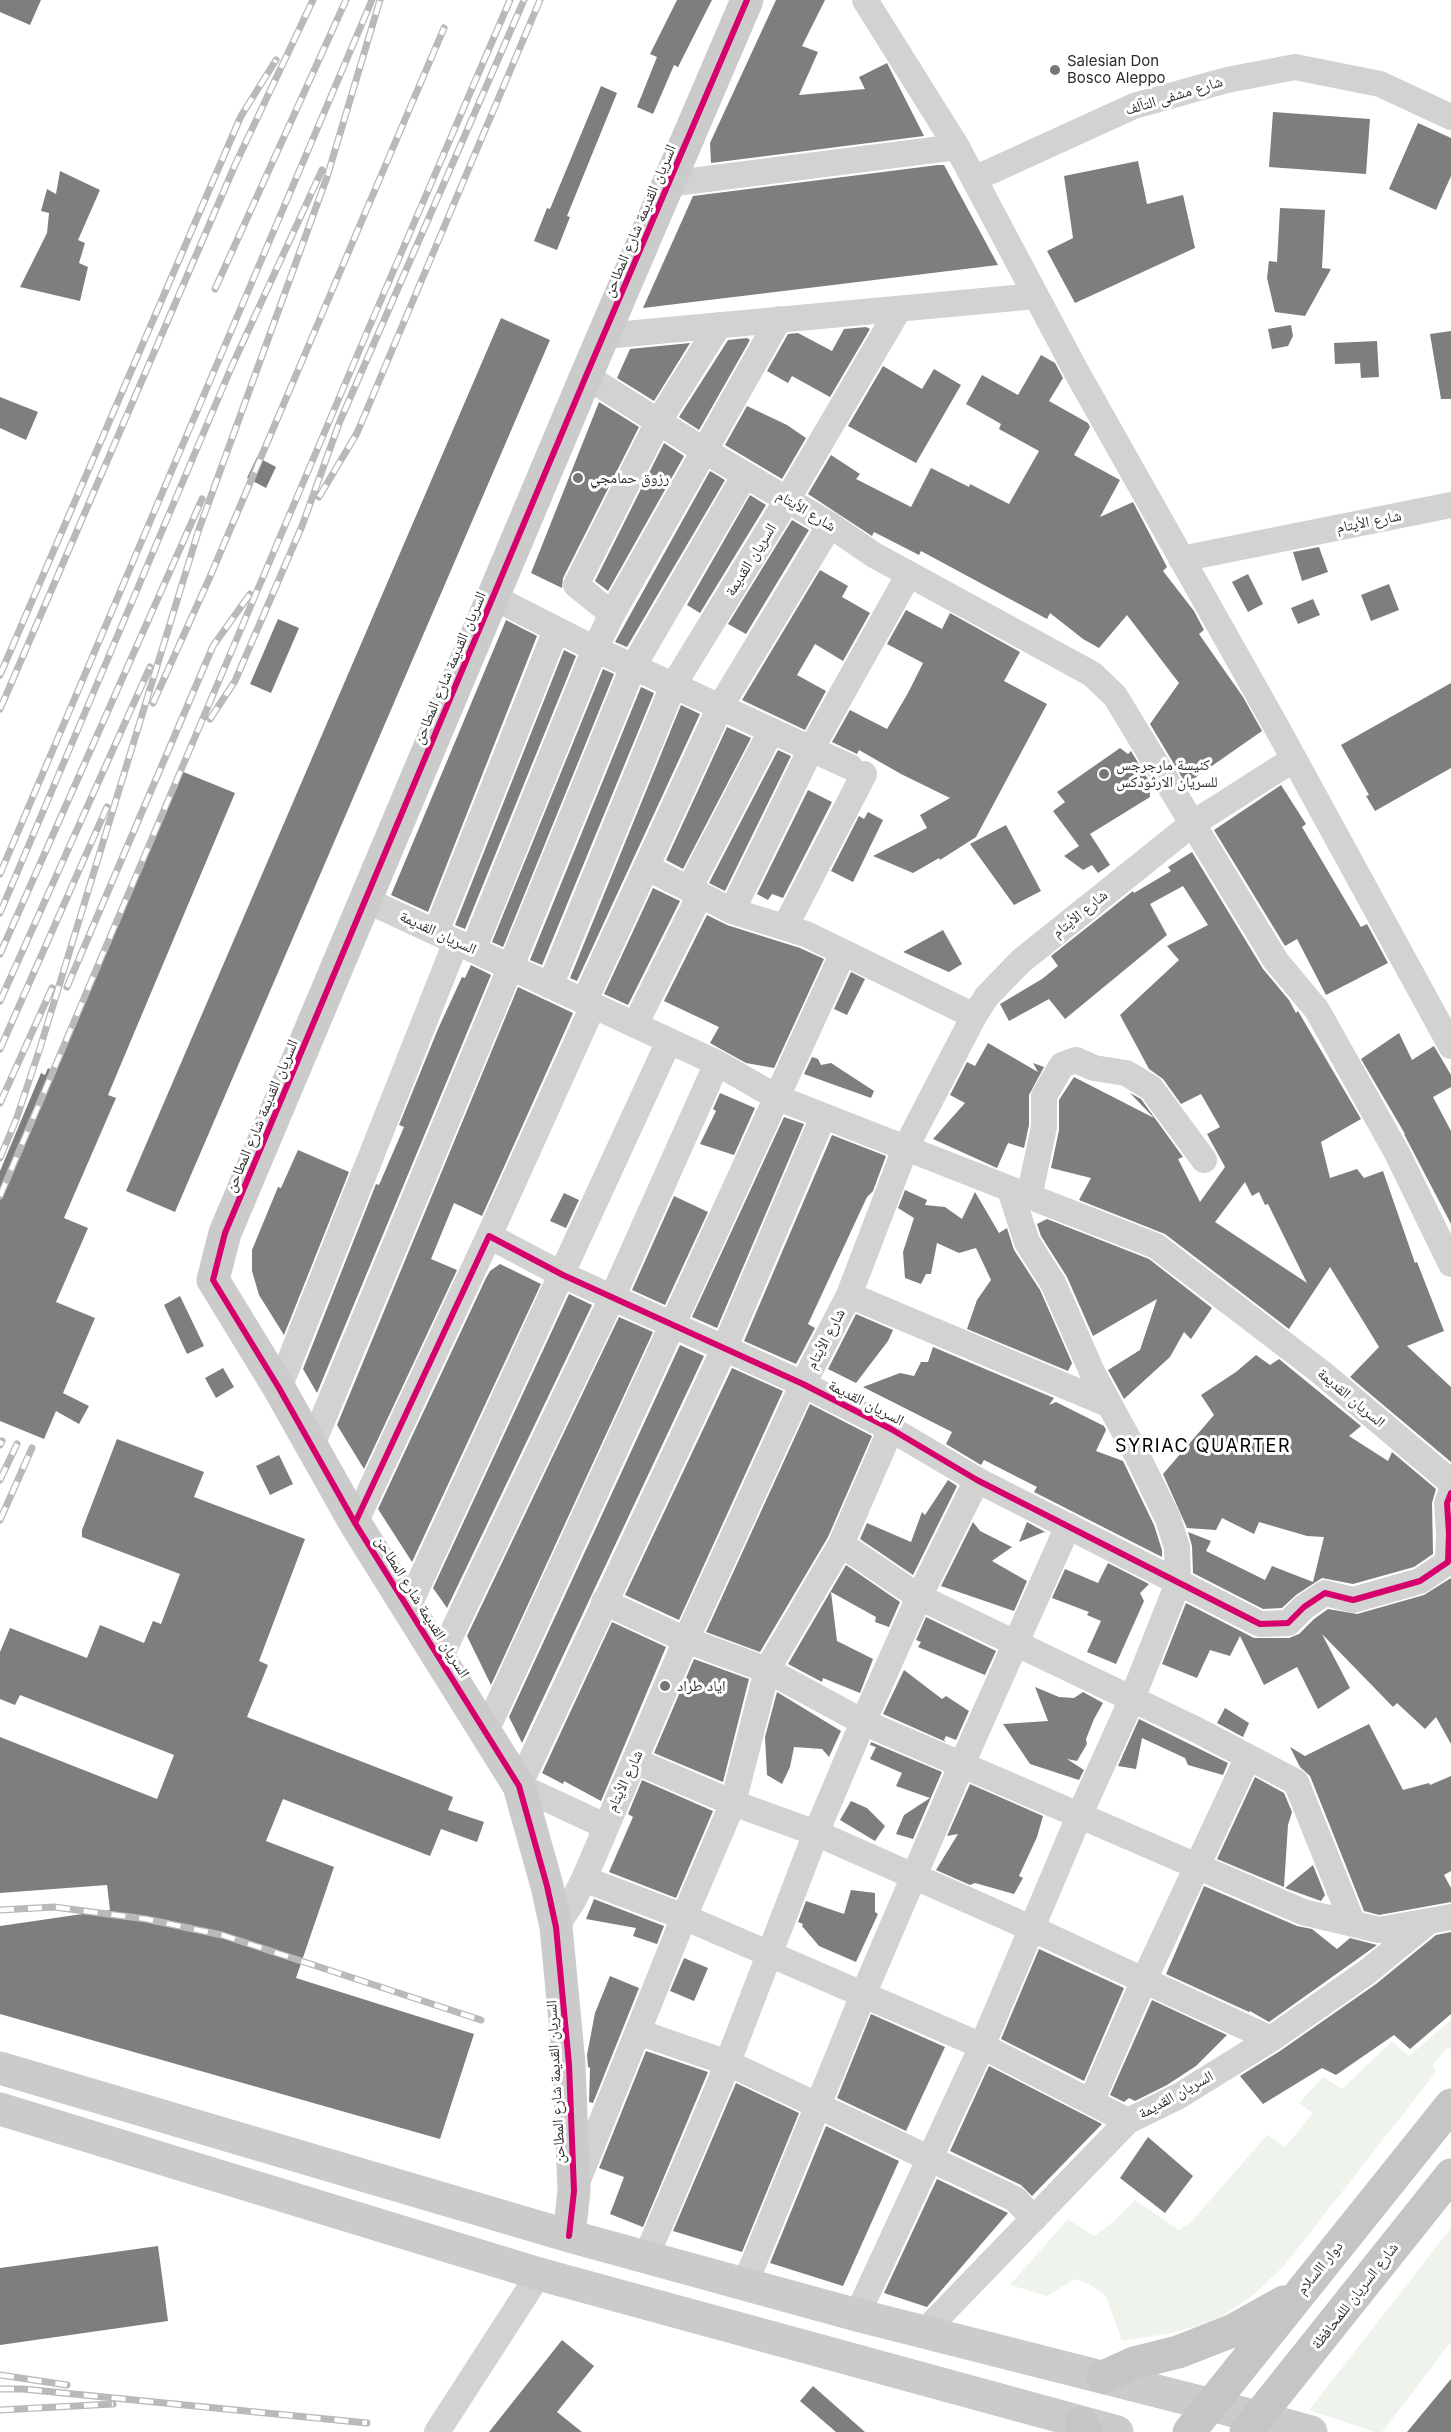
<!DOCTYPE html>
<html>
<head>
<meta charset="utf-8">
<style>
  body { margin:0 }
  canvas { display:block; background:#fff }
</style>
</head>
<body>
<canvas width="1451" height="2432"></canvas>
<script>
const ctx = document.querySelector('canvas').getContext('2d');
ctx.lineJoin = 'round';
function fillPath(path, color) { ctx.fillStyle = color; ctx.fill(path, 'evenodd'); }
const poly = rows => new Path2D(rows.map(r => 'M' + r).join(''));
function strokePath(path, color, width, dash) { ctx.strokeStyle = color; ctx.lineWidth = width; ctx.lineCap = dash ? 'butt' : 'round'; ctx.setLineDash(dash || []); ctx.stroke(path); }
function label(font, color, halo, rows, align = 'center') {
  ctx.font = font + ' Inter,"Noto Naskh Arabic",sans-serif'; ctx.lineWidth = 6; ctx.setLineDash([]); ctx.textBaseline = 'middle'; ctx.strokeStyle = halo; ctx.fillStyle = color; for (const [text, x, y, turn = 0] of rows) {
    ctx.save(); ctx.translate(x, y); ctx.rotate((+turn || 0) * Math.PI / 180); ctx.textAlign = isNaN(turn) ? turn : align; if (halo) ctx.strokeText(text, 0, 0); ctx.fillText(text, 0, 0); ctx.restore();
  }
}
fillPath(poly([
  [1451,2020,1451,2049,1447,2048,1433,2065,1436,2072,1284,2266,1251,2297,1217,2320,1172,2333,1122,2341,1106,2296,1089,2284,1075,2279,1047,2296,1010,2285,1068,2219,1094,2236,1112,2223,1135,2200,1179,2230,1190,2223,1267,2135,1285,2147,1313,2113,1299,2103,1323,2077,1342,2089,1392,2041,1409,2056],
  [1451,2228,1451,2342,1382,2432,1375,2432,1309,2410]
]), '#eef4eb');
fillPath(poly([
  [0,0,41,0,30,25,0,12],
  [677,0,712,0,678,67,674,65,653,114,637,107,657,57,650,54],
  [776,0,825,0,802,46,818,52,799,95,865,89,859,77,887,63,924,136,711,163,710,143],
  [601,86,617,93,567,216,570,217,557,250,534,241,547,208,550,209],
  [1273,112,1370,119,1366,174,1269,167],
  [1418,123,1451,138,1451,176,1436,210,1389,189],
  [1138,161,1147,204,1183,195,1195,248,1075,303,1047,251,1073,238,1064,176],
  [938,165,944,165,998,265,643,308,693,196],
  [60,171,100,190,78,240,85,243,79,263,88,267,80,301,20,287,47,233,49,213,41,211,47,189,56,194],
  [1280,208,1325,210,1322,268,1331,269,1305,316,1275,312,1267,278,1269,261,1277,262],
  [501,318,550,340,175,1212,126,1191],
  [1291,325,1293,336,1288,346,1272,349,1268,329],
  [866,327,870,329,830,397,792,376,788,383,767,371,788,334,798,333,832,351,844,329],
  [1451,331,1451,399,1441,399,1430,334],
  [747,338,750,340,699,430,679,417,728,340],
  [1377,341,1379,377,1361,378,1360,363,1335,364,1334,343],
  [690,343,654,401,617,378,630,349],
  [1041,355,1055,363,1063,378,1049,401,1088,423,1090,427,1074,455,1120,480,1100,517,1133,502,1167,567,1163,571,1194,611,1204,630,1199,634,1243,697,1262,731,1186,784,1150,724,1179,683,1127,615,1099,648,1083,639,1050,613,1047,619,921,551,919,555,874,532,872,536,808,494,831,455,860,474,856,479,911,507,931,468,969,487,970,484,1009,504,1039,451,999,429,1001,424,966,404,982,375,1018,395],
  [883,366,922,389,934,369,961,385,916,463,848,426],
  [0,397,38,412,26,440,0,428],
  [599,402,639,427,563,578,562,588,531,573],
  [747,406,787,425,806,438,782,479,725,445],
  [664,443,684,456,608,591,595,581],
  [257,457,276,467,266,488,247,478],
  [710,471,725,480,627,647,615,642],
  [750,495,766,505,700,613,687,605],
  [792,520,809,530,746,634,728,624],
  [1319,547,1328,572,1302,581,1293,552],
  [820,570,848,586,842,597,870,613,843,661,815,644,797,675,826,691,805,730,742,700],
  [1248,574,1263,604,1248,612,1232,582],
  [1389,584,1399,610,1371,621,1361,595],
  [1313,599,1320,615,1298,624,1291,608],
  [906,610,942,629,950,613,1020,652,1004,681,1047,704,976,837,940,860,939,858,913,873,873,856,927,828,920,815,950,798,901,774,859,750,857,754,832,742,850,710,887,729,908,693,923,663,887,644],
  [278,619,299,628,271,693,250,684],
  [506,620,537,636,428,912,391,895],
  [564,650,576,656,465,929,455,925],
  [603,669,614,674,503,947,492,942],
  [1451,683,1451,768,1375,811,1366,796,1369,795,1341,745],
  [641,687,654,693,542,965,530,960],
  [681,705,700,714,577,981,570,978],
  [727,727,751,738,683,869,666,860],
  [1120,748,1128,754,1131,751,1149,781,1150,797,1090,834,1110,865,1098,873,1092,865,1083,870,1064,856,1079,846,1053,811,1065,802,1057,792],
  [778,750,791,756,725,891,709,883],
  [181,771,235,793,108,1095,116,1098,64,1218,88,1228,56,1302,95,1318,63,1393,89,1406,79,1424,56,1411,44,1439,0,1421,0,1171,41,1073,45,1075,48,1068,55,1072],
  [1281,785,1306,824,1302,827,1361,927,1367,924,1388,963,1326,995,1297,939,1285,946,1214,830],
  [808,790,832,802,783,898,772,894,768,900,757,894],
  [868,812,883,820,853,882,831,871,859,816,864,819],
  [1006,825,1041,891,1014,905,970,844],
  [1192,852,1263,969,1289,1000,1296,1013,1298,1011,1361,1119,1321,1142,1330,1178,1357,1169,1364,1178,1383,1171,1415,1263,1417,1262,1444,1331,1407,1346,1451,1387,1451,1462,1350,1377,1379,1347,1330,1267,1289,1329,1165,1234,1079,1200,1091,1178,1051,1168,1059,1130,1059,1100,1074,1077,1154,1118,1130,1093,1141,1099,1183,1157,1178,1159,1200,1202,1225,1167,1207,1134,1220,1127,1201,1094,1181,1104,1163,1079,1149,1069,1120,1015,1179,960,1167,946,1208,925,1183,886,1150,904,1167,935,1065,1019,1049,999,1009,1021,1000,1004,1042,979,1058,966,1051,956,1133,891,1134,893,1171,871,1168,867],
  [1245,1182,1252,1196,1259,1192,1265,1205,1268,1204,1307,1283,1215,1222],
  [653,888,680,901,628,1005,604,994],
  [707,915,727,925,800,948,824,959,774,1068,746,1063,710,1043,719,1027,664,1001],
  [943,930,962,964,949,972,903,952],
  [471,965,491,975,317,1393,303,1369,376,1184,379,1185,404,1127,399,1125,438,1029,462,977,465,978],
  [851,972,865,979,847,1015,834,1009],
  [518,987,573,1013,482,1216,454,1203,431,1259,457,1270,364,1469,337,1425],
  [1399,1033,1412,1060,1434,1046,1451,1075,1451,1087,1433,1097,1451,1131,1451,1224,1404,1134,1405,1134,1361,1059],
  [988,1043,1038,1072,1033,1063,1044,1067,1029,1095,1029,1125,1024,1148,1008,1143,997,1168,933,1139,965,1103,950,1095,967,1062,975,1066],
  [812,1057,818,1059,821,1065,831,1063,874,1091,871,1098,804,1074],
  [720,1093,755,1108,734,1155,700,1144,716,1111,713,1109],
  [784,1117,804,1124,717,1328,692,1317],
  [832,1135,886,1156,873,1191,867,1197,808,1324,815,1328,796,1364,744,1341],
  [298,1150,349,1172,284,1335,259,1295,252,1271,252,1250,278,1187,281,1188],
  [905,1190,927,1200,925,1205,945,1207,962,1219,975,1192,999,1233,1007,1228,1014,1250,1040,1290,1072,1363,1068,1371,967,1329,977,1300,991,1280,976,1248,959,1253,937,1243,931,1274,926,1274,921,1284,905,1278,903,1252,914,1218,898,1208],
  [564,1193,579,1200,566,1228,550,1221],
  [674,1196,708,1212,665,1305,632,1290],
  [1047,1219,1149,1259,1212,1308,1191,1339,1184,1332,1170,1357,1124,1399,1108,1370,1140,1350,1157,1299,1093,1336,1067,1277,1041,1236,1037,1224],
  [500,1264,541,1284,412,1562,378,1509,486,1278,490,1271],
  [569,1294,592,1305,447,1608,433,1588],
  [180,1296,204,1346,187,1354,164,1305],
  [856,1314,893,1330,888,1341,856,1383,828,1369],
  [619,1317,653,1332,491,1685,467,1636],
  [680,1345,704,1356,522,1743,509,1717],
  [933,1347,1054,1398,1049,1405,1056,1402,1104,1426,1106,1430,1096,1451,1123,1461,1154,1525,1162,1550,1162,1557,1034,1492,1037,1487,984,1460,981,1465,946,1444,952,1432,863,1387,900,1373,914,1376,921,1362,928,1362],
  [1256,1355,1270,1365,1279,1359,1361,1426,1349,1436,1388,1461,1392,1452,1436,1489,1432,1503,1433,1554,1414,1567,1353,1584,1322,1578,1296,1595,1282,1608,1263,1609,1193,1573,1192,1546,1188,1532,1211,1541,1206,1551,1265,1580,1272,1566,1313,1582,1324,1537,1307,1536,1259,1522,1254,1534,1222,1518,1216,1530,1187,1528,1163,1474,1214,1415,1201,1395,1236,1372],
  [223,1368,234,1387,216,1398,205,1378],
  [732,1368,783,1391,679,1620,625,1595],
  [810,1404,872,1436,828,1537,760,1652,706,1632],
  [117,1439,204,1472,194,1497,305,1539,259,1661,268,1665,247,1717,453,1797,448,1810,484,1822,477,1842,441,1829,430,1856,283,1799,266,1841,334,1867,296,1978,474,2034,440,2139,0,2014,0,1926,110,1910,107,1885,0,1893,0,1737,157,1799,174,1755,20,1695,15,1705,0,1699,0,1652,10,1628,87,1658,100,1625,144,1643,153,1621,161,1624,180,1574,82,1537,82,1530],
  [279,1455,293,1484,270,1495,256,1466],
  [948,1480,957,1486,913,1575,860,1539,867,1523,911,1542,922,1512,925,1515],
  [973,1522,980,1531,1012,1547,992,1561,1027,1581,1014,1611,941,1586],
  [1027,1522,1047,1533,1044,1532,1019,1542],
  [1108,1563,1149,1584,1140,1593,1144,1601,1116,1664,1087,1652,1101,1621,1087,1615,1089,1612,1052,1598,1065,1569,1098,1583],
  [846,1565,900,1602,889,1627,875,1622,876,1617,831,1592,837,1641,873,1659,860,1693,823,1678,822,1682,788,1664],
  [1451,1578,1451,1744,1436,1717,1425,1729,1397,1703,1393,1707,1322,1634,1350,1688,1318,1709,1297,1667,1264,1685,1240,1636,1230,1656,1210,1650,1197,1678,1162,1664,1186,1603,1254,1638,1289,1638,1299,1634,1314,1619,1328,1609,1357,1614,1424,1595],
  [926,1617,996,1651,985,1675,918,1647,921,1642,916,1640],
  [612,1622,666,1647,601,1801,564,1781,563,1784,542,1773],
  [694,1659,749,1679,723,1782,654,1753],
  [904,1670,942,1699,946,1696,969,1711,956,1740,946,1736,944,1740,946,1742,883,1714],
  [1035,1687,1059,1697,1074,1698,1083,1692,1103,1703,1094,1719,1086,1739,1087,1744,1077,1761,1067,1759,1084,1770,1079,1780,1030,1764,1003,1724,1048,1721],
  [777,1692,841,1731,829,1757,822,1749,794,1747,790,1767,782,1784,767,1775,765,1737],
  [1225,1708,1249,1723,1243,1737,1217,1723],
  [1139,1719,1228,1763,1223,1775,1188,1765,1185,1758,1142,1738,1136,1769,1118,1766],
  [1369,1724,1403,1790,1429,1783,1430,1785,1451,1776,1451,1871,1444,1875,1451,1888,1451,1902,1379,1915,1364,1911,1310,1776,1300,1767,1290,1747,1305,1756],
  [871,1742,942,1772,913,1839,896,1834,904,1815,930,1798,896,1786,902,1773,870,1759,876,1747,870,1745],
  [1255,1777,1284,1793,1292,1812,1288,1825,1284,1887,1217,1859],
  [642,1780,713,1811,676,1898,609,1872,633,1817,628,1814],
  [970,1784,1043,1816,1037,1837,1019,1876,1023,1878,1014,1894,975,1883,970,1885,936,1870,958,1834,947,1836],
  [851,1801,867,1808,885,1826,875,1841,840,1820],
  [1313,1865,1325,1895,1321,1901,1285,1888],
  [1204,1886,1297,1926,1312,1929,1337,1949,1350,1938,1377,1945,1269,2022,1250,2011,1249,2012,1166,1974],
  [851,1890,875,1893,875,1912,878,1914,856,1962,819,1946,802,1926,803,1924,798,1922,806,1901,844,1914],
  [594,1899,664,1926,657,1944,633,1936,636,1928,586,1919],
  [1451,1932,1451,2014,1410,2049,1394,2035,1336,2075,1322,2068,1263,2104,1240,2076,1280,2051,1376,1984,1436,1935],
  [1039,1949,1124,1988,1084,2081,1001,2039],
  [684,1958,708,1968,694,2001,670,1991],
  [610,1976,639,1988,593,2103,589,2102,590,2068,588,2067,587,2055,595,2013],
  [1152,2000,1227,2035,1196,2066,1167,2085,1135,2101,1129,2098,1124,2102,1110,2095],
  [871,2014,945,2047,906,2131,837,2098],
  [646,2051,708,2072,643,2227,610,2214,624,2177,599,2168],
  [989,2066,1102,2124,1032,2196,1021,2185,950,2151],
  [736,2083,799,2113,742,2252,673,2231],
  [826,2126,899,2161,843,2286,770,2263],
  [1148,2137,1193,2176,1165,2213,1120,2178],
  [937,2179,1008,2213,927,2307,884,2293],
  [158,2246,168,2321,0,2345,0,2268],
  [562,2340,594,2366,557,2412,582,2432,489,2432],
  [1451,2379,1451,2432,1407,2432],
  [813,2386,865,2432,836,2432,800,2401]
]), '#7e7e7e');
strokePath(poly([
  [865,0,957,147,1076,371,1276,726,1451,1046],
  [974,179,1134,106,1227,80,1295,67,1380,84,1451,117],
  [668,184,957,147],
  [604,336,1036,296],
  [586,376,700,448,830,525,874,555,1092,674,1115,696,1276,961,1317,1010,1397,1153,1451,1264],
  [1181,559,1451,505],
  [493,597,595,649,850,767],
  [612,614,576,585,658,422,719,325],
  [646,867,732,911,806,934,974,1016],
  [689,889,771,731],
  [366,900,717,1063,778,1098,1156,1246,1322,1373,1451,1482],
  [732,911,811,749,909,574],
  [785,927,864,774],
  [436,932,556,630],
  [473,950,595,649,612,614,779,319],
  [550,986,673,686,787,500,899,309],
  [584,1002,720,707,830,525],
  [635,1025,700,895],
  [1029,1197,1044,1127,1044,1096,1062,1065,1076,1060,1094,1068,1126,1073,1151,1088,1204,1160],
  [489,1236,593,1006],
  [849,1295,1110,1405],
  [279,1388,456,942],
  [312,1445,511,966,633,667,745,475],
  [355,1523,489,1236,563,1275,803,1384,891,1429,977,1480,1260,1624,1288,1623,1304,1607,1325,1593,1353,1600,1420,1581,1448,1562,1449,1533,1447,1503,1451,1493],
  [841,1544,919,1597,1195,1729,1296,1782,1353,1924],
  [604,1602,686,1640,767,1670,863,1722,1303,1912,1379,1930,1451,1917],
  [408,1607,669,1041],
  [440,1658,612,1298,717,1063],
  [486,1731,843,953],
  [635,1761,733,1803,816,1833,1033,1929,1271,2039],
  [605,1826,519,1786,725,1347,823,1117],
  [584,1879,684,1917,982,2046,1128,2121],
  [556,1927,573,1901,584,1879,686,1640,803,1384,849,1295,905,1149,974,1016,987,996,1021,961,1192,824,1294,759],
  [638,2032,728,2063,1015,2199,1034,2219],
  [1091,2102,1144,1980,1248,1757],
  [576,2185,684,1917,733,1803,767,1670,841,1544,891,1429],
  [646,2257,719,2085,816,1833,863,1722,919,1597,977,1480],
  [745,2284,863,1995,962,1764,1068,1526],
  [857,2315,982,2046,1080,1814,1132,1699,1178,1583,1177,1547,1168,1519,1138,1457,1093,1374,1053,1283,1027,1242,1010,1190],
  [925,2331,1128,2121,1179,2096,1271,2039,1367,1972,1428,1922],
  [437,2432,539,2274]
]), '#d2d2d2', 26);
strokePath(poly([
  [0,2068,569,2236,857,2315,1212,2405,1311,2432],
  [0,2109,539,2274,1117,2432],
  [569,2236,574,2191,569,2064,556,1927,547,1886,519,1786,355,1523,279,1388,213,1280,225,1233,586,376,747,0]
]), '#cbcbcb', 33);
strokePath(poly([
  [1103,2377,1134,2363,1178,2352,1232,2331,1284,2302],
  [1081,2423,1086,2432],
  [1189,2432,1451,2105],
  [1246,2432,1451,2175]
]), '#c5c5c5', 33);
const rail = poly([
  [215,289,346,0],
  [319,497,357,433,540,0],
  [0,675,241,116,276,60],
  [153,703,209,579,444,28],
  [0,709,235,165,313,0],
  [210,719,235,681,302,526,340,421,524,0],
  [0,874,372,0],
  [0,913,231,368,322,170],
  [0,954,202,499],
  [67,987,213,646,250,594],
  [0,1001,150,667],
  [0,1049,107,807],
  [0,1103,52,988],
  [0,1158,16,1120,40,1048,199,529,327,177,380,0],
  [0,1196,365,337,510,0],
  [0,1445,2,1441],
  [0,1480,17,1444],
  [0,1520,32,1448],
  [0,1910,54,1907,146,1919,222,1935,481,2020],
  [0,2375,67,2385],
  [0,2389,23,2389,367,2423],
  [0,2410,113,2404]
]);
strokePath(rail, '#b9b9b9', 7);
strokePath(rail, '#fff', 4.5, [14]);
strokePath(poly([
  [355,1523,489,1236,563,1275,803,1384,891,1429,977,1480,1260,1624,1288,1623,1304,1607,1325,1593,1353,1600,1420,1581,1448,1562,1449,1533,1447,1503,1451,1493],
  [569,2236,574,2191,569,2064,556,1927,547,1886,519,1786,355,1523,279,1388,213,1280,225,1233,586,376,747,0]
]), '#d6006c', 6);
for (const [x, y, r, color] of [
  [1055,70,6,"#767676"],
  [578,478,6,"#767676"],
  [1104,774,6,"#767676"],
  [665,1686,6,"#767676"]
]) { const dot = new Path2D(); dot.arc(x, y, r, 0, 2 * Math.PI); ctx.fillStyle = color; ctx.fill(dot); strokePath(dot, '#fff', 2); }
label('15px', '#2d2d2d', '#fff', [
  ["Salesian Don",1067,61],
  ["Bosco Aleppo",1067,78],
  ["رزوق حمامجي",590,478],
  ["كنيسة مارجرجس",1116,765],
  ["للسريان الارثودكس",1116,782],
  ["اياد طراد",677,1686]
], 'left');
label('15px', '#2d2d2d', '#fff', [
  ["شارع مشفى التآلف",1174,96,-17],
  ["السريان القديمة شارع المطاحن",640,221,-67],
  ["شارع الأيتام",806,511,31],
  ["شارع الأيتام",1369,522,-11],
  ["السريان القديمة",751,560,-58],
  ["السريان القديمة شارع المطاحن",450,668,-67],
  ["شارع الأيتام",1080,914,-39],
  ["السريان القديمة",438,933,25],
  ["السريان القديمة شارع المطاحن",262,1116,-67],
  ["شارع الأيتام",826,1339,-62],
  ["السريان القديمة",1351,1398,40],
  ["السريان القديمة",866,1403,27],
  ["السريان القديمة شارع المطاحن",422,1607,58],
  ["شارع الأيتام",625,1781,-65],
  ["السريان القديمة شارع المطاحن",556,2082,-93],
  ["السريان القديمة",1176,2095,-29],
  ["دوار االسلام",1320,2268,-51],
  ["شارع السريان لللمحافظة",1355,2296,-52]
]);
ctx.letterSpacing = '1.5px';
label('18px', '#000', '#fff', [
  ["SYRIAC QUARTER",1203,1447]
]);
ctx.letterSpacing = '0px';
</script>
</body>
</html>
